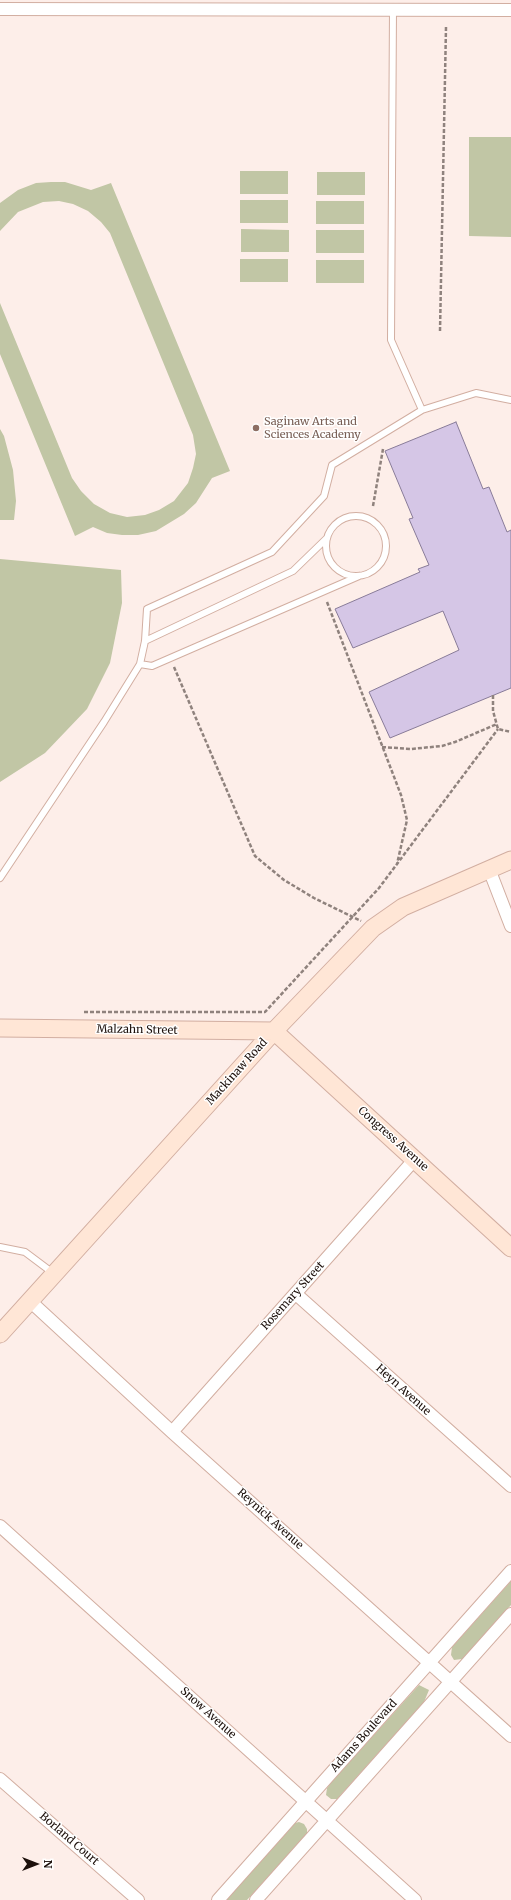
<!DOCTYPE html>
<html>
<head>
<meta charset="utf-8">
<style>
  body { margin:0 }
  #map { position:relative; width:511px; height:1900px; overflow:hidden; background:#fdeee9; font-family:Merriweather,serif }
  canvas { display:block }
  .north { position:absolute; left:16px; top:1844px; width:40px; height:40px; -webkit-text-stroke:3px #fff; paint-order:stroke; rotate:90deg; font-size:11px; font-weight:700; line-height:16px; text-align:center; color:#1c100b }
  .north::after { content:''; display:block; margin:auto; width:14px; height:18px; background:#1c100b; clip-path:polygon(50% 0,100% 100%,50% 72%,0 100%) }
</style>
</head>
<body>
<div id="map">
<canvas width="511" height="1900"></canvas>
<div class="north">N</div>
</div>
<script>
const ctx = document.querySelector('canvas').getContext('2d');
ctx.lineJoin = 'round';
function fillPath(path, color) { ctx.fillStyle = color; ctx.fill(path, 'evenodd'); }
const poly = rows => new Path2D(rows.map(r => 'M' + r).join(''));
function strokePath(path, color, width, dash) { ctx.strokeStyle = color; ctx.lineWidth = width; ctx.lineCap = dash ? 'butt' : 'round'; ctx.setLineDash(dash || []); ctx.stroke(path); }
function label(font, color, halo, rows, align = 'center') {
  ctx.font = font + ' Merriweather,serif'; ctx.lineWidth = 3; ctx.setLineDash([]); ctx.textBaseline = 'middle'; ctx.strokeStyle = halo; ctx.fillStyle = color; for (const [text, x, y, turn = 0] of rows) {
    ctx.save(); ctx.translate(x, y); ctx.rotate((+turn || 0) * Math.PI / 180); ctx.textAlign = isNaN(turn) ? turn : align; if (halo) ctx.strokeText(text, 0, 0); ctx.fillText(text, 0, 0); ctx.restore();
  }
}
fillPath(poly([
  [469,137,511,137,511,237,469,236],
  [240,171,288,171,288,194,240,194],
  [317,172,365,172,365,195,317,195],
  [51,182,65,182,91,190,111,183,230,471,212,478,196,503,184,514,156,531,138,535,122,535,107,533,93,527,75,536,0,354,0,303,72,478,81,491,94,504,110,513,127,517,145,515,159,510,174,501,188,483,193,468,196,454,193,435,110,233,101,222,88,211,73,204,59,201,43,202,18,212,0,231,0,203,18,190,36,183],
  [240,200,288,200,288,223,240,223],
  [316,201,364,201,364,224,316,224],
  [241,229,289,230,289,252,241,252],
  [316,230,364,230,364,253,316,253],
  [240,259,288,259,288,282,240,282],
  [316,260,364,260,364,283,316,283],
  [0,429,4,436,13,470,16,501,14,520,0,520],
  [0,559,121,570,122,603,110,663,87,709,45,753,0,782],
  [511,1581,511,1605,468,1654,462,1659,454,1660,451,1655,452,1647],
  [419,1685,429,1690,424,1702,337,1799,331,1799,326,1795,327,1788,333,1780],
  [299,1822,304,1824,307,1829,307,1834,247,1900,226,1900,295,1823]
]), '#c1c6a5');
const building = poly([
  [456,422,483,489,489,487,507,532,511,530,511,688,390,738,369,692,459,650,443,611,353,648,335,609,420,572,418,569,429,565,409,519,413,518,385,451,456,422]
]);
fillPath(building, '#d5c6e6');
strokePath(building, '#887b98', 1);
const lane = poly([
  [422,410,476,393,511,400],
  '326 546a30 30 0 1 1 60 0a30 30 0 1 1-60 0Z',
  [145,641,293,571,327,538],
  [140,664,152,666,359,576],
  [0,878,104,722,140,664,145,641,147,609,272,552,324,496,332,465,422,410,391,340,393,9],
  [0,1247,25,1252,53,1273]
]);
const street = poly([
  [0,9,511,10],
  [489,869,511,926],
  [296,1294,511,1486],
  [30,1301,172,1432,511,1736],
  [172,1432,415,1159],
  [0,1526,415,1900],
  [0,1779,138,1900],
  [218,1900,511,1571],
  [256,1900,511,1614]
]);
const secondary = poly([
  [0,1028,274,1031],
  [274,1031,511,1248],
  [0,1334,274,1031,373,928,403,907,511,860]
]);
strokePath(lane, '#d2aea1', 8);
strokePath(street, '#d2aea1', 14);
strokePath(secondary, '#d2aea1', 19);
strokePath(poly([
  [440,331,446,27],
  [373,506,383,449],
  [327,602,401,795,407,820,397,864],
  [174,667,255,856,284,880,314,898,361,921],
  [493,695,493,711,498,729,511,732],
  [382,747,411,749,442,746,455,742,497,724],
  [84,1012,265,1012,379,888,498,729]
]), '#8f827d', 2.5, [4, 2]);
strokePath(lane, '#fff', 6);
strokePath(street, '#fff', 12);
strokePath(secondary, '#ffe6d6', 17);
for (const [x, y, r, color] of [
  [256,428,4,"#8d6e63"]
]) { const dot = new Path2D(); dot.arc(x, y, r, 0, 2 * Math.PI); ctx.fillStyle = color; ctx.fill(dot); strokePath(dot, '#fff', 1.5); }
label('11px', '#785e54', '#fff', [
  ["Saginaw Arts and",264,422],
  ["Sciences Academy",264,435]
], 'left');
label('11px', '#1c100b', '#fff', [
  ["Malzahn Street",137,1030,1],
  ["Mackinaw Road",237,1072,-48],
  ["Congress Avenue",393,1139,42],
  ["Rosemary Street",293,1296,-48],
  ["Heyn Avenue",403,1390,42],
  ["Reynick Avenue",270,1519,42],
  ["Snow Avenue",208,1713,42],
  ["Adams Boulevard",364,1736,-48],
  ["Borland Court",69,1839,41]
]);
</script>
</body>
</html>
